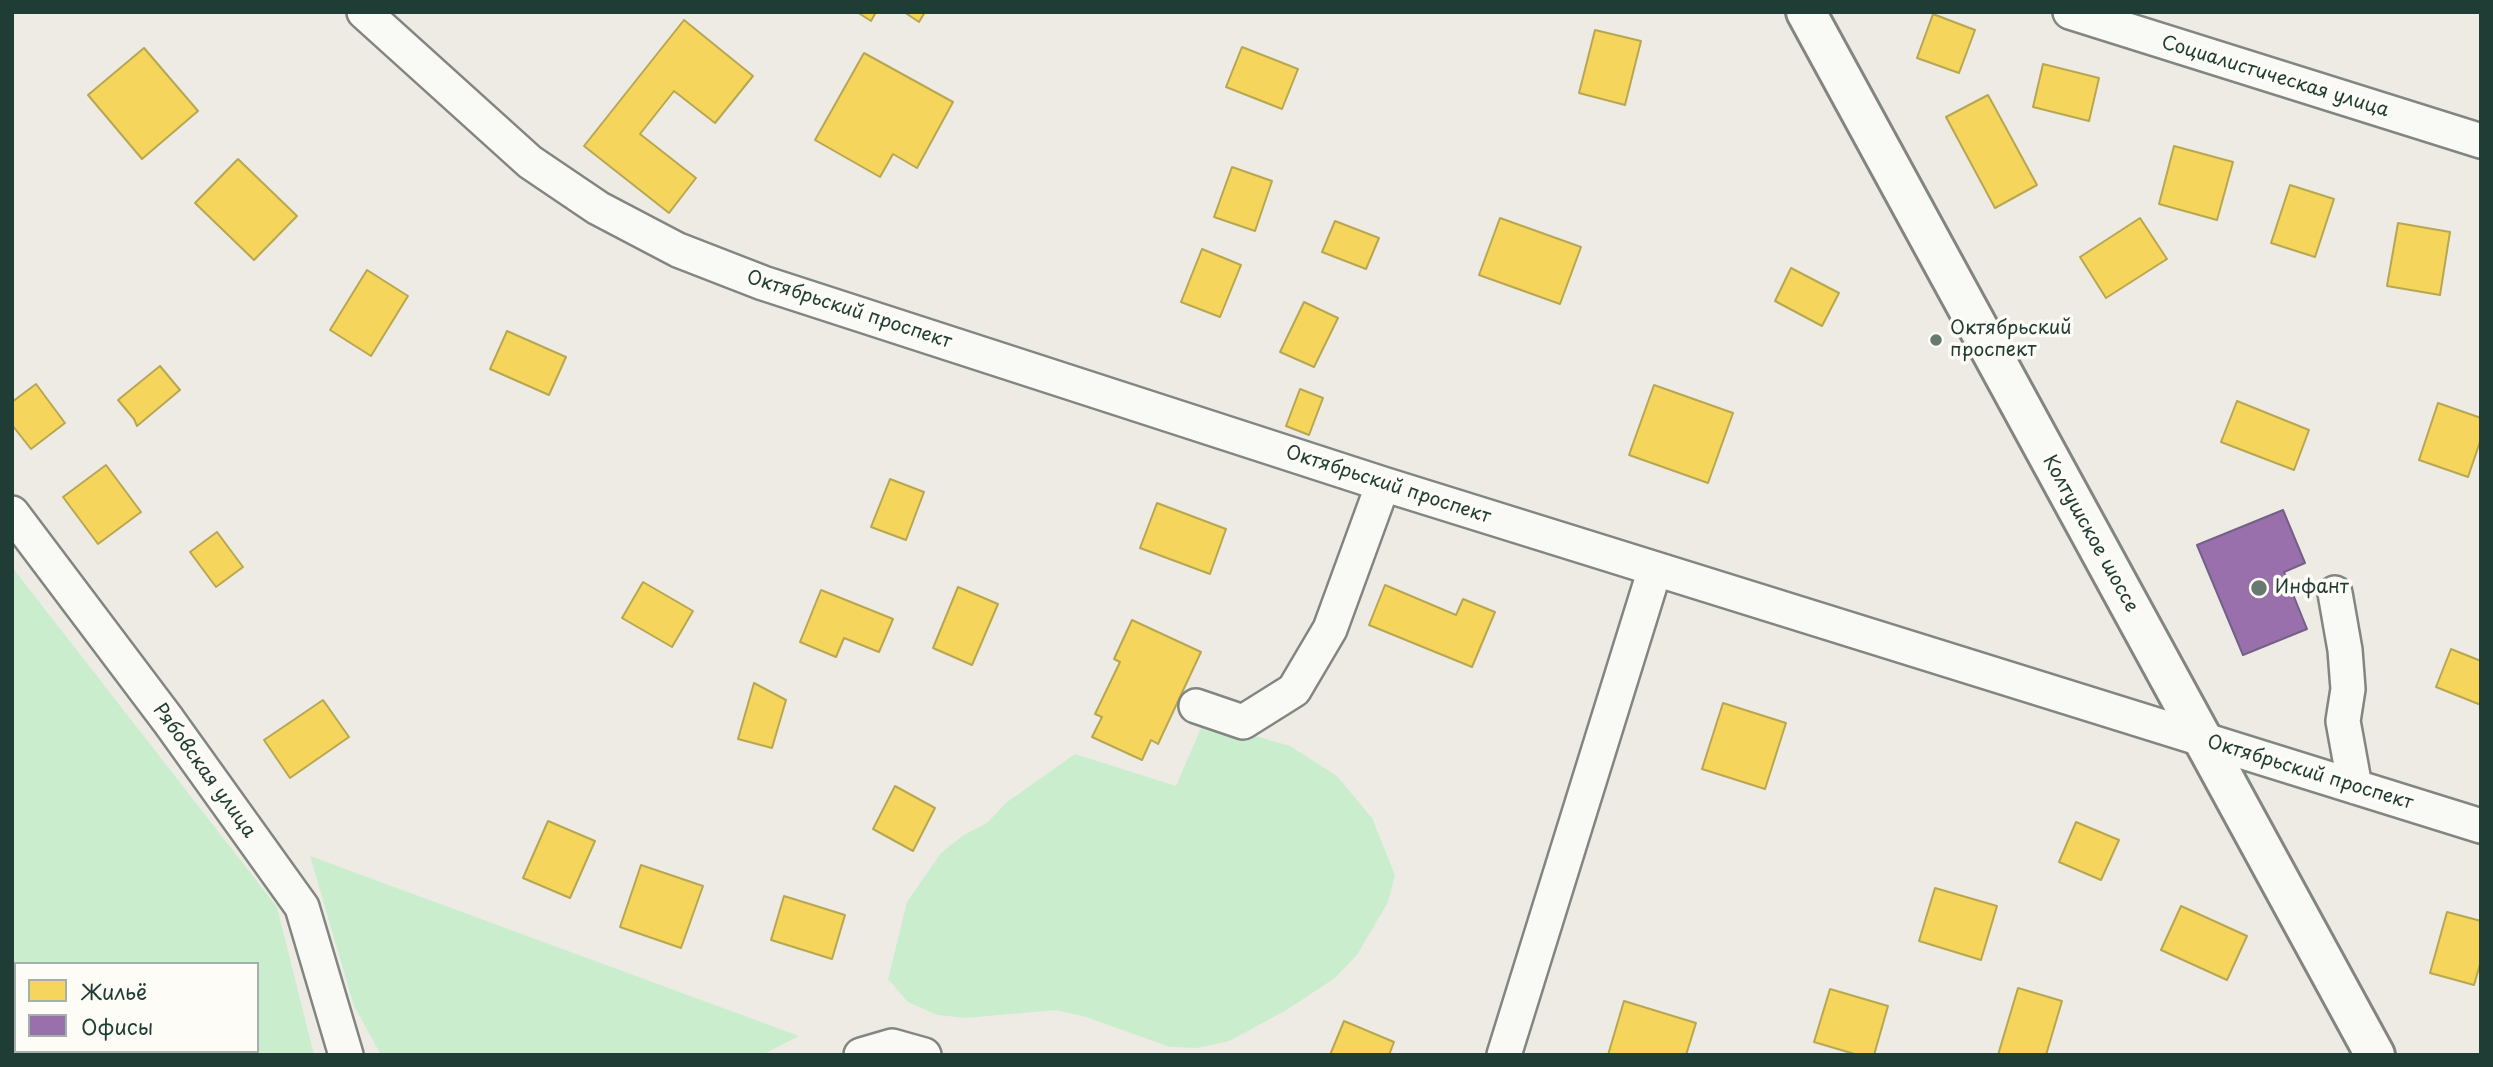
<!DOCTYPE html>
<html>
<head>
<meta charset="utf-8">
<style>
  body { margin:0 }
  #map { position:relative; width:2493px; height:1067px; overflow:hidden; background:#eeebe4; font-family:"Playpen Sans",sans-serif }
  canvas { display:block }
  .frame { position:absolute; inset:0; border:14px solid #1f3d34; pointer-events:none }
  .legend { position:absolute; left:14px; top:962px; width:245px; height:91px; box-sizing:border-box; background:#fdfcf7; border:2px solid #a4b0a9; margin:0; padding:9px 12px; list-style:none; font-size:21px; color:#1f3d34 }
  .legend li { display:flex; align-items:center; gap:14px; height:35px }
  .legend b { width:35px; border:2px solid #a4b0a9 }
</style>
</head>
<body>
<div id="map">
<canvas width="2493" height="1067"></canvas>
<div class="frame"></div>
<ul class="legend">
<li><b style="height:19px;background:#f6d55c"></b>Жильё</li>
<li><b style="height:19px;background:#9970ab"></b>Офисы</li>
</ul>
</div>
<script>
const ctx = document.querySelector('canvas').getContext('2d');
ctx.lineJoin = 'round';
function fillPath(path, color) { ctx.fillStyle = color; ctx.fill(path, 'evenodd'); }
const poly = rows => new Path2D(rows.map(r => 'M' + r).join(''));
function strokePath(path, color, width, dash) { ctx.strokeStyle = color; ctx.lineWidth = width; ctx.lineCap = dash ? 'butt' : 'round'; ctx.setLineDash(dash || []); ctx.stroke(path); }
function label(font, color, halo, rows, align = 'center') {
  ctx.font = font + ' "Playpen Sans",sans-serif'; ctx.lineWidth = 7; ctx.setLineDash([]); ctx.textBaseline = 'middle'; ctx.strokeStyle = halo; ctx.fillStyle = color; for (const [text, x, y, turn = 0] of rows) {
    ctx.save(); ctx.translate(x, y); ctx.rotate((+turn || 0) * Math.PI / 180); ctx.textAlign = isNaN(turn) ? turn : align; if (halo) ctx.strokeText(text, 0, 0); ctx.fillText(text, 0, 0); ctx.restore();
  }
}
fillPath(poly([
  [12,567,277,907,314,1055,12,1055],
  [16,964,257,964,257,1051,16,1051],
  [1204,721,1290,746,1337,776,1372,818,1395,875,1388,902,1357,955,1335,978,1285,1011,1229,1041,1197,1048,1170,1047,1086,1017,1056,1010,966,1018,937,1015,908,1002,888,979,907,902,941,853,962,836,987,823,1007,802,1075,754,1176,786],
  [310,856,799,1036,762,1055,381,1055,354,1006]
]), '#caeecd');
const homes = poly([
  [857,12,876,12,871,21,857,12],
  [904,12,925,12,919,22,904,12],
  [1933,14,1975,30,1959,73,1917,58,1933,14],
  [684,20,753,76,715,123,674,91,640,134,696,178,669,213,584,146,684,20],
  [1595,30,1641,41,1625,105,1579,93,1595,30],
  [1242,47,1298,69,1282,109,1226,87,1242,47],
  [144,48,198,111,142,159,88,95,144,48],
  [864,53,953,102,917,168,893,154,880,177,815,140,864,53],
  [2043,64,2099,78,2089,121,2033,107,2043,64],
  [1988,95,2037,185,1995,208,1946,117,1988,95],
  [2174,146,2233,162,2217,220,2159,204,2174,146],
  [238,159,297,216,254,260,195,203,238,159],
  [1232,167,1272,181,1255,231,1214,217,1232,167],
  [2290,185,2334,199,2315,257,2271,243,2290,185],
  [1500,218,1581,247,1560,304,1479,275,1500,218],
  [2140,218,2167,259,2106,298,2080,257,2140,218],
  [1335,221,1379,238,1366,269,1322,252,1335,221],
  [2398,223,2450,232,2440,295,2387,286,2398,223],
  [1202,249,1241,265,1220,317,1181,302,1202,249],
  [1791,268,1839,293,1822,326,1775,301,1791,268],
  [367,270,408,296,371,356,330,330,367,270],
  [1304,302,1338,318,1314,367,1280,352,1304,302],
  [507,331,566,357,549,395,490,369,507,331],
  [160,366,180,390,137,426,134,419,118,400,160,366],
  [36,384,65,423,31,449,12,425,12,402,36,384],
  [1654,385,1733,413,1708,483,1629,455,1654,385],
  [1300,389,1323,398,1309,435,1286,426,1300,389],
  [2237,401,2309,430,2294,470,2221,442,2237,401],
  [2438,403,2481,418,2481,439,2468,477,2419,460,2438,403],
  [106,465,141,512,98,544,63,497,106,465],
  [890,479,924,492,906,540,871,527,890,479],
  [1157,503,1226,529,1210,574,1140,548,1157,503],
  [217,532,243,567,216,587,190,552,217,532],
  [643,582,693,611,672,647,622,618,643,582],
  [1385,585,1456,615,1463,599,1495,612,1472,667,1369,625,1385,585],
  [958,587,998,604,972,665,933,648,958,587],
  [821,590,893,619,879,652,844,638,836,657,800,642,821,590],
  [1132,620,1201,652,1158,744,1151,740,1142,760,1092,737,1102,717,1095,714,1120,662,1114,659,1132,620],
  [2451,649,2481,661,2481,705,2436,687,2451,649],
  [754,683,786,700,772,748,738,739,754,683],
  [323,700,349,737,290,778,264,740,323,700],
  [1723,703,1786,723,1765,789,1702,769,1723,703],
  [895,786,935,808,913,851,873,829,895,786],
  [548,821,595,841,570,898,523,878,548,821],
  [2076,822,2119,840,2101,880,2059,862,2076,822],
  [641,865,703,886,681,948,620,927,641,865],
  [1935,888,1997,906,1981,960,1919,941,1935,888],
  [784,896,845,915,832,959,771,940,784,896],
  [2181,906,2247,936,2227,980,2161,950,2181,906],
  [2447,912,2481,921,2481,961,2474,985,2430,973,2447,912],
  [2018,988,2062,1001,2046,1055,1998,1055,2018,988],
  [1830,989,1888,1006,1874,1055,1858,1055,1814,1042,1830,989],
  [1624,1001,1696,1023,1686,1055,1608,1055,1624,1001],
  [1344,1021,1394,1042,1389,1055,1330,1055,1344,1021]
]);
fillPath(homes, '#f6d55c');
strokePath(homes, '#b6a750', 2);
const offices = poly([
  [2283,510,2305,563,2284,572,2307,629,2243,655,2197,545,2283,510]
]);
fillPath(offices, '#9970ab');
strokePath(offices, '#746187', 2);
const minor = poly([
  [364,12,530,162,598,208,678,250,763,283,1383,484,2481,826],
  [2070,12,2481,141],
  [12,513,168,720,302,907,346,1055],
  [2335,593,2345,650,2348,689,2343,721,2355,787],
  [1196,706,1243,722,1294,690,1330,629,1383,484],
  [861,1055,892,1046,924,1055],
  [1504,1055,1655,569]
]);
const major = poly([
  [1806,12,2375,1055]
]);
strokePath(minor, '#828681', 38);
strokePath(major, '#828681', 44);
strokePath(minor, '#f9f9f6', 33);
strokePath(major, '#f9f9f6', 38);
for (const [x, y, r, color] of [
  [1936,340,7,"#677a72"],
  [2259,588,9,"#677a72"]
]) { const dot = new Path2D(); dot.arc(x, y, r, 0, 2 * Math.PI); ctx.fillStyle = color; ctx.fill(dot); strokePath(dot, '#fdfcf7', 2.5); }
label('19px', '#1f3d34', '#fdfcf7', [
  ["Социалистическая улица",2275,77,17],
  ["Октябрьский проспект",849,310,18],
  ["Октябрьский проспект",1388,485,18],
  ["Колтушское шоссе",2090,534,61],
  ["Рябовская улица",204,771,54],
  ["Октябрьский проспект",2310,773,17]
]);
label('19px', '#1f3d34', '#fdfcf7', [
  ["Октябрьский",1950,329],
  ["проспект",1950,351],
  ["Инфант",2275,588]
], 'left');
</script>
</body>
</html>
